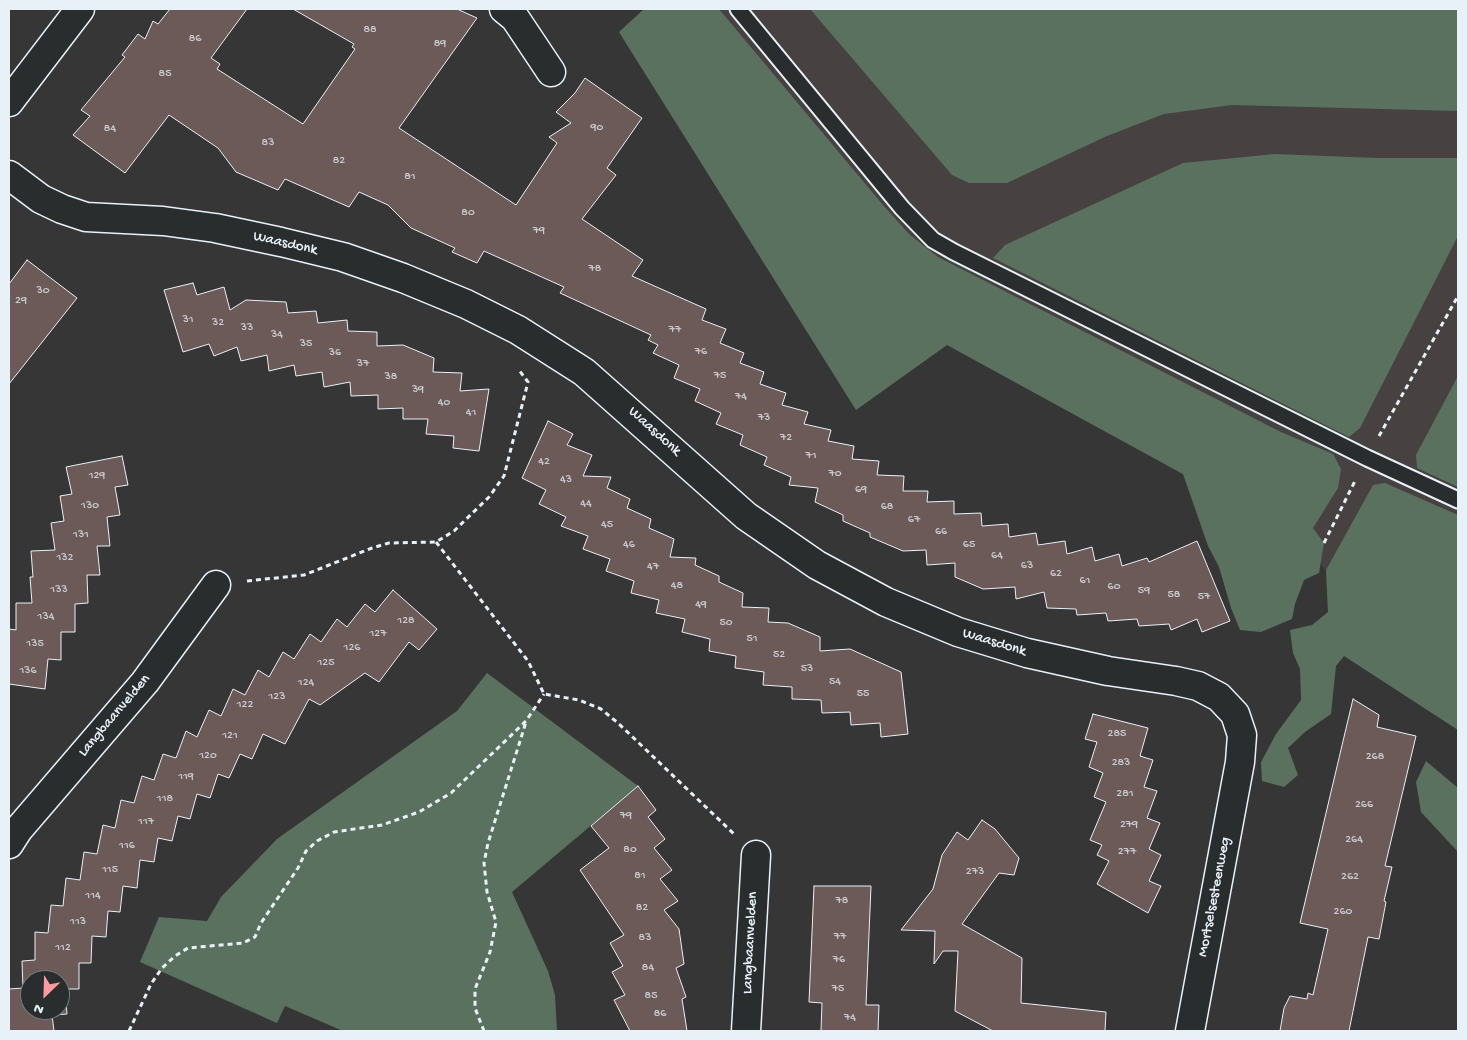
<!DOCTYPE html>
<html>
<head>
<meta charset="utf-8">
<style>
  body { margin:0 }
  #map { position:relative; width:1467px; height:1040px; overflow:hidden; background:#373637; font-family:"Gochi Hand",sans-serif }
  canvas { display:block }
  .frame { position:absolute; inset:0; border:10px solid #e8f1f8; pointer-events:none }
  .north { position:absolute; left:20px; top:970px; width:50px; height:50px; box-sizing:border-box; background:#2a2d2e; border:1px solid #767b7f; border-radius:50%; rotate:204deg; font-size:14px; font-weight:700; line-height:20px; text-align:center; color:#e8f1f8 }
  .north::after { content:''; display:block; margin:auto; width:18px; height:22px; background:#ff9aa2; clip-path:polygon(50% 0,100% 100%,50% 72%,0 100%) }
</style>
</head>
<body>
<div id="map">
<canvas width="1467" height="1040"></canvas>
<div class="frame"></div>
<div class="north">N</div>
</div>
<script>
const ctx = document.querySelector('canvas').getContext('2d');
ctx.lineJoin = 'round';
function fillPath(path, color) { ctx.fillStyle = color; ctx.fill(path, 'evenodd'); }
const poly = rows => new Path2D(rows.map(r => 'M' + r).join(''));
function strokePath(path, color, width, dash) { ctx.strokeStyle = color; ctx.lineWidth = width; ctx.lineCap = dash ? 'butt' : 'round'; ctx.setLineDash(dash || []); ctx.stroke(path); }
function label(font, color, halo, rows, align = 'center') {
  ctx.font = font + ' "Gochi Hand",sans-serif'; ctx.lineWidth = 4; ctx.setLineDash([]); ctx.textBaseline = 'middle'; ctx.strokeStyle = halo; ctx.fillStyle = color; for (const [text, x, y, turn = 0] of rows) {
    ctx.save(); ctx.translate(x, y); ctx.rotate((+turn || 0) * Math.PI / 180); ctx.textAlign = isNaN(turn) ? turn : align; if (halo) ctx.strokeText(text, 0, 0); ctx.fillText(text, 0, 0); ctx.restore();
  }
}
fillPath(poly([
  [644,9,1458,9,1458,730,1329,636,1326,571,1304,541,947,345,856,410,619,32]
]), '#474141');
fillPath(poly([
  [644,9,719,9,883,205,909,234,938,257,1281,432,1333,454,1341,469,1338,488,1313,528,1324,543,1319,573,1304,580,1295,604,1292,619,1261,632,1240,630,1231,608,1219,567,1208,546,1183,474,947,345,856,410,619,32],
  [810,9,1458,9,1458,111,1232,105,1164,114,1107,136,1007,183,969,183,952,175],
  [1275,154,1377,158,1458,158,1458,236,1360,428,1349,437,993,258,1005,245,1183,163],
  [1458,376,1458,487,1417,468,1416,455],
  [1385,483,1458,515,1458,730,1344,656,1336,666,1331,714,1305,732,1288,748,1298,775,1284,787,1262,781,1261,762,1276,734,1301,700,1300,669,1293,653,1290,630,1312,625,1328,612,1326,570,1373,485],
  [487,673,638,786,512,892,548,971,555,995,557,1031,343,1031,285,1006,277,1023,140,962,159,917,207,921,221,897,277,839,457,711],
  [1426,761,1458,788,1458,852,1421,812,1416,782]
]), '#59715e');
const building = poly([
  [170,9,247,9,211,58,220,64,217,69,303,124,355,49,352,47,354,44,293,9,457,9,477,18,399,128,516,205,557,143,549,137,571,123,556,112,575,93,585,78,642,118,607,168,616,175,582,219,643,260,632,276,706,309,702,320,726,329,720,343,744,353,740,363,764,372,760,384,786,393,782,405,808,412,804,424,831,430,828,441,854,446,852,459,879,461,877,475,904,476,903,491,928,491,927,502,954,501,954,514,981,513,982,526,1008,524,1009,537,1036,533,1038,545,1065,541,1067,554,1092,547,1095,561,1119,554,1122,566,1147,558,1149,562,1197,541,1230,621,1202,632,1197,619,1171,630,1169,624,1139,626,1137,619,1108,621,1106,613,1077,615,1076,609,1047,608,1044,592,1016,599,1015,587,983,589,955,577,955,563,927,565,926,550,903,551,870,537,870,533,843,521,843,515,815,502,818,488,789,485,791,477,764,465,767,457,740,445,743,435,716,424,721,413,695,401,700,389,674,378,679,365,653,353,658,345,648,340,651,335,560,293,564,287,484,251,477,263,452,252,455,248,411,228,388,205,359,192,349,207,285,179,278,190,236,172,218,148,169,115,125,173,73,135,90,116,81,110,125,57,122,55,138,34,145,39,153,21,158,24,170,9],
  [27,260,77,298,9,384,9,284,27,260],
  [193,283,197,295,224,287,230,310,246,300,286,302,288,313,316,311,318,323,347,320,348,331,377,332,377,346,403,345,434,358,433,372,462,373,460,391,489,389,479,451,453,448,454,436,426,434,428,419,403,419,403,408,378,409,378,395,351,396,350,382,324,387,322,372,296,376,294,365,269,371,267,355,241,361,237,347,214,356,209,344,183,352,164,290,193,283],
  [548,421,573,434,567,445,592,455,583,476,611,477,607,488,630,499,627,508,651,519,649,528,674,539,670,557,696,558,695,565,719,576,719,582,743,593,742,607,769,608,768,622,788,623,820,637,820,651,850,649,901,672,908,734,881,737,880,723,851,725,850,712,822,713,821,700,792,699,792,687,763,685,764,672,735,668,736,656,709,651,710,639,682,632,685,619,656,613,659,600,631,593,634,581,606,571,610,559,583,549,588,536,561,526,566,517,539,504,546,490,522,478,548,421],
  [122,456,128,485,115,487,120,515,107,517,110,546,97,546,100,575,87,575,88,603,75,604,75,632,61,632,61,660,48,659,45,689,9,684,9,629,16,630,16,603,32,603,30,577,33,577,31,551,55,550,51,523,64,521,60,496,72,494,66,467,122,456],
  [393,590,437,629,419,650,409,642,379,682,365,673,320,705,309,699,285,744,263,734,252,759,240,754,229,778,218,774,210,798,197,794,190,819,178,816,172,841,158,838,154,862,140,860,137,888,123,886,120,912,108,911,106,937,92,936,91,963,79,963,79,989,65,989,67,1014,52,1015,54,1031,9,1031,9,989,23,988,22,961,35,960,35,932,48,933,51,905,63,906,66,878,80,880,84,852,97,854,103,825,115,828,121,800,134,803,142,776,154,780,163,754,176,758,186,731,197,737,209,710,221,716,233,689,245,695,258,670,269,677,283,652,294,659,310,634,321,642,337,619,347,627,365,604,375,612,393,590],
  [30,980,60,980,60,1010,30,1010,30,980],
  [1353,699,1379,715,1377,727,1416,736,1385,866,1392,867,1384,901,1386,902,1379,939,1368,937,1349,1031,1280,1031,1284,1008,1290,996,1307,999,1308,993,1313,995,1328,929,1300,923,1353,699],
  [1093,714,1148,728,1140,756,1153,760,1144,787,1157,791,1147,818,1160,823,1149,849,1161,855,1149,881,1161,886,1148,913,1097,884,1109,861,1097,855,1102,845,1090,840,1106,802,1094,797,1103,773,1089,767,1097,742,1085,739,1093,714],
  [638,786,656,810,648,817,665,839,654,848,672,870,660,879,678,901,664,910,679,929,684,964,676,968,686,997,682,999,687,1031,630,1031,614,1000,625,995,612,972,623,966,610,943,624,935,580,870,609,848,591,826,638,786],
  [982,820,995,829,1019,858,1014,875,999,873,962,924,1022,958,1021,1003,1106,1012,1105,1031,993,1031,955,1011,958,951,943,951,934,964,935,931,901,930,933,889,942,855,957,832,968,840,982,820],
  [814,886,871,886,866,1005,879,1005,878,1031,821,1031,822,1003,809,1002,814,886]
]);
fillPath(building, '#6c5a59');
strokePath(building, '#e8f1f8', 1);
const lane = poly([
  [738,9,902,208,933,240,954,252,1367,458,1458,500]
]);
const street = poly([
  [504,9,515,18,551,72],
  [9,102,80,9],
  [9,175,41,199,62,209,86,217,163,221,215,228,281,242,343,257,403,278,466,304,518,330,584,372,746,516,817,565,886,602,958,632,1027,653,1108,671,1176,681,1198,686,1219,697,1235,714,1242,735,1240,762,1190,1031],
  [9,844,18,830,145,682,216,585],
  [746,1031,756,855]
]);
strokePath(lane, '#e8f1f8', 19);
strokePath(street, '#e8f1f8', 31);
strokePath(poly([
  [1379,436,1458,296],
  [436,542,528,661,544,694,579,700,601,709,618,723,734,834],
  [1324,543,1355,481],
  [247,581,304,575,372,548,389,543,436,542,454,531,489,497,504,476,528,382,519,370],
  [129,1031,151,984,162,968,175,956,188,948,243,943,255,937,261,923,298,868,306,851,317,841,334,832,382,825,419,812,451,793,526,721,544,694],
  [484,1031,475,1008,475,989,490,952,496,922,487,892,484,863,488,843,526,722]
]), '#e8f1f8', 3, [5, 4]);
strokePath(lane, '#2a2d2e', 15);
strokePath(street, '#2a2d2e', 28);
label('12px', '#c9cbd0', null, [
  ["88",370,30],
  ["86",195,39],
  ["89",440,44],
  ["85",165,74],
  ["90",597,128],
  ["84",110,129],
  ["83",268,143],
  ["82",339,161],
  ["81",410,177],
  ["80",468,213],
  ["79",539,231],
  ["78",595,269],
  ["30",43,291],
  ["29",21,301],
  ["31",188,320],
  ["32",218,323],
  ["33",247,328],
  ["77",675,330],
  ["34",277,335],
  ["35",306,344],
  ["76",701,352],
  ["36",335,353],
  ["37",363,364],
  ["75",720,376],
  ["38",391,377],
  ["39",418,390],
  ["74",741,397],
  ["40",444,403],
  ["41",471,413],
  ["73",764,418],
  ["72",786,438],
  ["71",811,456],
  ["42",544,462],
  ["70",835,474],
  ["129",97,476],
  ["43",566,480],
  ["69",861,490],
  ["44",586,504],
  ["130",90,506],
  ["68",887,507],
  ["67",914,520],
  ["45",607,525],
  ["66",941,532],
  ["131",81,535],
  ["46",629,545],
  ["65",969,545],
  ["64",997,556],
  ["132",65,558],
  ["63",1027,566],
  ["47",653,567],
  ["62",1056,574],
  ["61",1085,581],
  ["48",677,586],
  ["60",1114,587],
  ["133",59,590],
  ["59",1144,591],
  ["58",1174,595],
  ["57",1204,597],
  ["49",701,605],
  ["134",46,617],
  ["128",406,621],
  ["50",726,623],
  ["127",378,634],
  ["51",752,639],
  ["135",35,644],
  ["126",352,648],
  ["52",779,655],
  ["125",326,663],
  ["53",807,669],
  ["136",28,671],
  ["54",835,682],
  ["124",306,683],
  ["55",863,694],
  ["123",277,697],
  ["122",245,705],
  ["285",1117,734],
  ["121",230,736],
  ["120",208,756],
  ["268",1375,757],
  ["283",1121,763],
  ["119",186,777],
  ["281",1125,794],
  ["118",165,799],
  ["266",1364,805],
  ["79",626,816],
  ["117",146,822],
  ["279",1129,825],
  ["264",1354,840],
  ["116",127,846],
  ["80",630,850],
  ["277",1127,852],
  ["115",110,870],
  ["273",975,872],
  ["81",640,876],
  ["262",1350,877],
  ["114",93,896],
  ["78",842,901],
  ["82",642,908],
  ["260",1343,912],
  ["113",78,922],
  ["77",840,937],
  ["83",645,938],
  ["112",63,948],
  ["76",839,960],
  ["84",648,968],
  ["75",838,989],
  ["85",651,996],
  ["86",660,1014],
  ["74",850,1018]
]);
label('15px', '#e8f1f8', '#2a2d2e', [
  ["Waasdonk",285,244,13],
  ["Waasdonk",654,432,42],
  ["Waasdonk",994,643,17],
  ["Langbaanvelden",115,716,-50],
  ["Mortselsesteenweg",1215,897,-79],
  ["Langbaanvelden",751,943,-87]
]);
</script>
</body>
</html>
